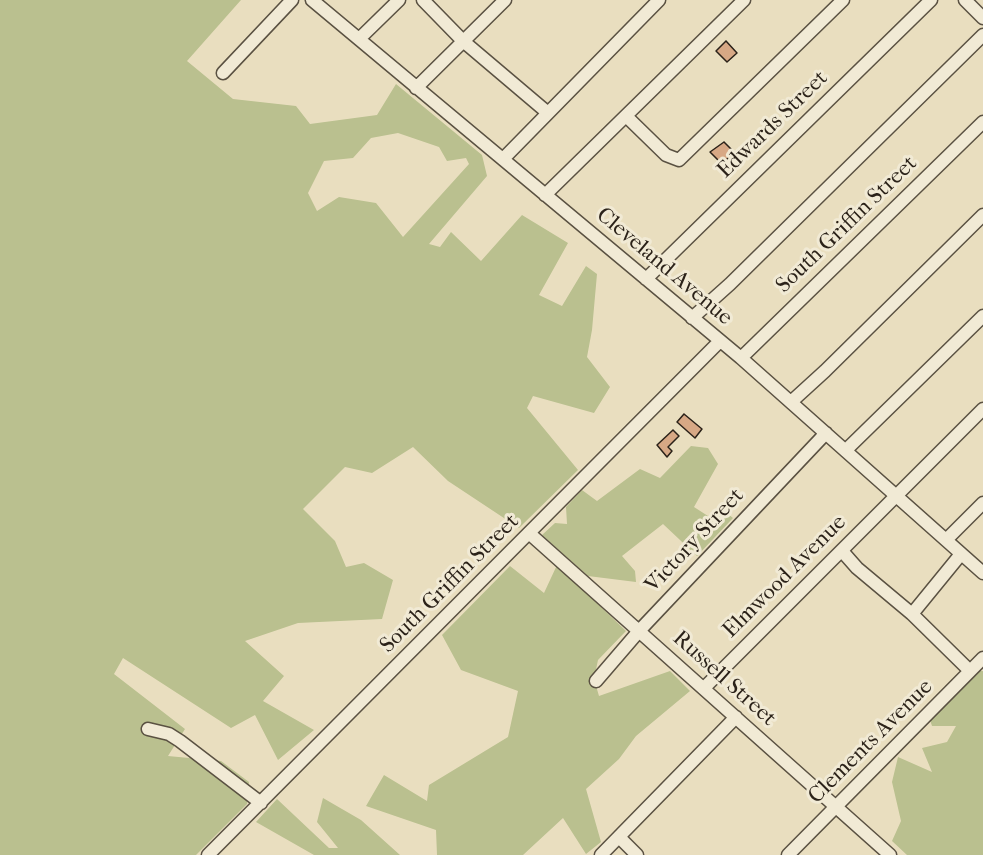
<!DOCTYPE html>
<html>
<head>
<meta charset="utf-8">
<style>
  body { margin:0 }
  canvas { display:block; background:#e9debf }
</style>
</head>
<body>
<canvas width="983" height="855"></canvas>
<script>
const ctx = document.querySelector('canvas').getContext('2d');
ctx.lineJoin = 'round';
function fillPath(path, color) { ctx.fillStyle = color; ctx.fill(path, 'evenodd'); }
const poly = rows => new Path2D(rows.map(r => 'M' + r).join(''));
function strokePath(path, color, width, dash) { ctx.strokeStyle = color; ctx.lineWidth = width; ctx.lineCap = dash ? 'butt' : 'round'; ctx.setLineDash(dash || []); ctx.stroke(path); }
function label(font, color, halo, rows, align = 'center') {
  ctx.font = font + ' "IM FELL French Canon",serif'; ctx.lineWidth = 6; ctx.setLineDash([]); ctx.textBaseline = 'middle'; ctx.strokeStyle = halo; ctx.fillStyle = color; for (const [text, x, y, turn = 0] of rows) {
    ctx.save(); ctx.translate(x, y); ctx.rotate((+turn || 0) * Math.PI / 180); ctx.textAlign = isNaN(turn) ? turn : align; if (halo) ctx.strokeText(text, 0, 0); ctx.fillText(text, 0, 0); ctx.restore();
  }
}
fillPath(poly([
  [0,0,241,0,187,61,233,99,296,106,310,124,377,115,396,84,482,155,487,176,429,244,440,247,451,232,481,261,522,215,568,243,539,295,562,306,586,266,597,274,592,330,587,357,610,387,594,413,533,396,527,408,578,470,519,528,448,481,413,447,372,473,345,467,303,509,335,541,346,567,364,563,393,580,382,619,298,623,245,641,284,676,263,701,314,730,278,760,255,715,231,728,123,658,114,674,185,729,168,756,221,761,249,782,247,804,196,855,0,855],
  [398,133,439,147,447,161,466,158,469,164,403,237,376,203,339,197,317,211,308,193,324,161,353,158,371,138],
  [691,446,708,448,718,464,694,507,708,516,723,510,733,518,697,556,663,524,622,556,635,571,636,582,588,576,542,535,555,523,567,524,566,507,582,490,597,501,640,469,660,478],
  [557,565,626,631,598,660,594,679,599,696,670,671,690,691,636,736,619,759,586,789,601,842,586,854,563,818,523,855,437,855,436,830,366,806,384,775,427,801,429,785,508,737,518,691,461,670,442,635,510,566,544,593],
  [980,671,983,671,983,855,907,855,892,841,901,821,892,782,898,757,932,772,922,748,947,742,956,726,932,726,930,720],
  [323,798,361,820,400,855,314,855,256,822,277,799,329,848,338,848,317,822]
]), '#bac08f');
const building = poly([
  [726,41,737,53,727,62,716,51,726,41],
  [724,142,734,152,722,164,710,152,724,142],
  [684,414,702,429,695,438,677,422,684,414],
  [673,430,679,436,668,447,672,451,667,457,657,445,673,430]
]);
fillPath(building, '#d7a885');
strokePath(building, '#2b2219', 1.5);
const minor = poly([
  [312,0,741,358,983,573],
  [423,0,463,41,548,113],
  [965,0,983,18],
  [359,39,399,0],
  [223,73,292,0],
  [416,88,505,0],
  [626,116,666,155,679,160,843,0],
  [503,159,659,0],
  [545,195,744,0],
  [646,279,931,0],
  [692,318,730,284,983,35],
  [741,358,983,122],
  [791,402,825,371,983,215],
  [846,450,983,316],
  [530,534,890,855],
  [946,540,983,503],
  [842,551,857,568,912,614,970,671],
  [912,614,961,554],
  [596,681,639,631,826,433],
  [704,688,983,409],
  [148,729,169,734,180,741,261,803],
  [619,837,637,855],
  [208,855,720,341],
  [601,855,736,717],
  [788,855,983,658]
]);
strokePath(minor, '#5a5142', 15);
strokePath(minor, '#f1ead5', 12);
label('22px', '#2b2219', '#f1ead5', [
  ["Edwards Street",773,125,-44],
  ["South Griffin Street",847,225,-44],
  ["Cleveland Avenue",664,267,40],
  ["Victory Street",695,541,-47],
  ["Elmwood Avenue",785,577,-45],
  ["South Griffin Street",450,584,-45],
  ["Russell Street",724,679,42],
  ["Clements Avenue",871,742,-45]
]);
</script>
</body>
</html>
